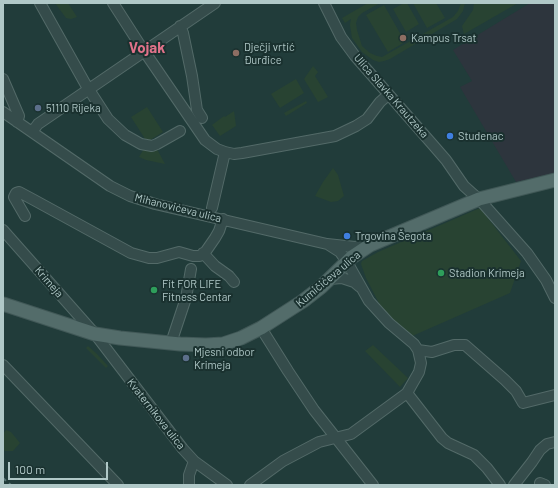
<!DOCTYPE html>
<html>
<head>
<meta charset="utf-8">
<style>
  body { margin:0 }
  #map { position:relative; width:558px; height:488px; overflow:hidden; background:#213c3a; font-family:Barlow,sans-serif }
  canvas { display:block }
  .frame { position:absolute; inset:0; border:4px solid #b0c8c7; pointer-events:none }
  .scale { position:absolute; left:8px; top:462px; width:100px; height:18px; box-sizing:border-box; border:2px solid #b0c8c7; border-top:0; padding-left:5px; font-size:12px; line-height:14px; white-space:nowrap; color:#b0c8c7; -webkit-text-stroke:3px #1a312f; paint-order:stroke }
</style>
</head>
<body>
<div id="map">
<canvas width="558" height="488"></canvas>
<div class="frame"></div>
<div class="scale">100 m</div>
</div>
<script>
const ctx = document.querySelector('canvas').getContext('2d');
ctx.lineJoin = 'round';
function fillPath(path, color) { ctx.fillStyle = color; ctx.fill(path, 'evenodd'); }
const poly = rows => new Path2D(rows.map(r => 'M' + r).join(''));
function strokePath(path, color, width, dash) { ctx.strokeStyle = color; ctx.lineWidth = width; ctx.lineCap = dash ? 'butt' : 'round'; ctx.setLineDash(dash || []); ctx.stroke(path); }
function label(font, color, halo, rows, align = 'center') {
  ctx.font = font + ' Barlow,sans-serif'; ctx.lineWidth = 4; ctx.setLineDash([]); ctx.textBaseline = 'middle'; ctx.strokeStyle = halo; ctx.fillStyle = color; for (const [text, x, y, turn = 0] of rows) {
    ctx.save(); ctx.translate(x, y); ctx.rotate((+turn || 0) * Math.PI / 180); ctx.textAlign = isNaN(turn) ? turn : align; if (halo) ctx.strokeText(text, 0, 0); ctx.fillText(text, 0, 0); ctx.restore();
  }
}
fillPath(poly([
  [530,3,555,3,555,173,516,182,460,87,472,81,453,50]
]), '#2d353d');
fillPath(poly([
  [55,3,68,3,77,17,71,19,66,18],
  [368,3,380,3,362,13,358,17,356,23,357,30,362,46,370,53,377,56,382,57,453,17,458,11,461,3,465,3,463,11,457,19,390,59,384,61,379,62,373,60,362,52,352,38,350,25,351,19,345,23,342,18],
  [404,3,407,3,419,24,406,32,393,9],
  [413,3,436,3,445,18,427,28],
  [474,3,518,3,464,34,462,26,473,10],
  [384,5,405,42,388,52,366,15],
  [313,66,318,72,315,76,328,97,318,102,304,79],
  [296,79,304,93,280,108,271,94],
  [306,101,307,103,286,116,284,113],
  [147,107,163,132,147,142,131,117],
  [234,111,236,126,220,136,212,125,224,116,225,117],
  [145,147,156,147,165,164,146,160,139,157],
  [333,168,338,175,344,196,338,201,331,202,315,196,323,182],
  [480,208,521,261,510,293,410,337,383,311,366,278,361,264,362,261,378,252],
  [373,345,408,378,400,387,365,351],
  [88,346,97,354,108,366,106,368,86,348],
  [6,430,11,432,20,443,13,451,5,451,3,449,3,434]
]), '#284332');
const minor = poly([
  [40,3,86,85,108,119,125,135,141,144,152,146,157,144,180,131],
  [113,3,140,45,205,140,217,149,225,152,234,154,242,153,335,136,356,126,367,119,380,102,388,95],
  [324,3,341,37,355,56,433,145,446,160,464,186,474,195,479,199,527,253,546,280,555,298],
  [180,26,183,33,192,76,197,110,202,118],
  [3,79,19,116,17,122],
  [3,112,110,186,130,196,155,204,327,244,355,247,368,245],
  [32,132,38,124,215,3],
  [212,208,225,152],
  [25,216,14,197,16,193,19,192,34,200,131,253,149,258,157,258,179,252,193,256,200,256,206,251,215,238,219,231,223,219],
  [3,230,95,334,183,449,194,461,227,485],
  [203,253,215,266,229,276,234,282],
  [329,279,342,278,354,282,360,287],
  [261,328,288,371,314,410,373,485],
  [171,343,186,298,191,269],
  [418,350,432,352,454,345,465,345,505,380,516,391,523,403,555,395],
  [3,365,118,485],
  [407,393,442,438,448,443,474,455,487,468,500,485],
  [540,483,545,485],
  [189,485,189,475,194,461],
  [250,485,283,461,319,442,351,434,407,393,419,372,421,363,418,350,414,344,389,323,369,301,347,262,340,252,329,245],
  [514,485,532,462,540,450,547,444,555,442]
]);
const major = poly([
  [3,304,95,334,120,338,180,344,206,345,223,344,241,338,261,328,303,301,321,287,352,257,370,245,479,199,555,180]
]);
strokePath(minor, '#536a68', 12);
strokePath(major, '#415857', 15);
strokePath(minor, '#354c4b', 10);
strokePath(major, '#536c6a', 13);
strokePath(poly([
  [3,478,11,485]
]), '#567472', 2, [4, 4]);
for (const [x, y, r, color] of [
  [403,38,4,"#8d6e63"],
  [236,53,4,"#8d6e63"],
  [38,108,4,"#5c6f8a"],
  [450,136,4,"#3f7fe0"],
  [347,236,4,"#3f7fe0"],
  [441,273,4,"#2e9e5b"],
  [154,290,4,"#2e9e5b"],
  [186,358,4,"#5c6f8a"]
]) { const dot = new Path2D(); dot.arc(x, y, r, 0, 2 * Math.PI); ctx.fillStyle = color; ctx.fill(dot); strokePath(dot, '#1a312f', 1.5); }
label('11px', '#b0c8c7', '#1a312f', [
  ["Kampus Trsat",411,38],
  ["Dječji vrtić",244,47],
  ["Đurđice",244,60],
  ["51110 Rijeka",46,108],
  ["Studenac",458,136],
  ["Trgovina Šegota",355,236],
  ["Stadion Krimeja",449,273],
  ["Fit FOR LIFE",162,284],
  ["Fitness Centar",162,297],
  ["Mjesni odbor",194,352],
  ["Krimeja",194,365]
], 'left');
label('11px', '#b0c8c7', '#1a312f', [
  ["Ulica Slavka Krautzeka",391,96,49],
  ["Mihanovićeva ulica",178,208,14],
  ["Kumičićeva ulica",328,279,-40],
  ["Krimeja",49,282,49],
  ["Kvaternikova ulica",156,414,52]
]);
label('bold 15px', '#e0728a', '#1a312f', [
  ["Vojak",147,48]
]);
</script>
</body>
</html>
